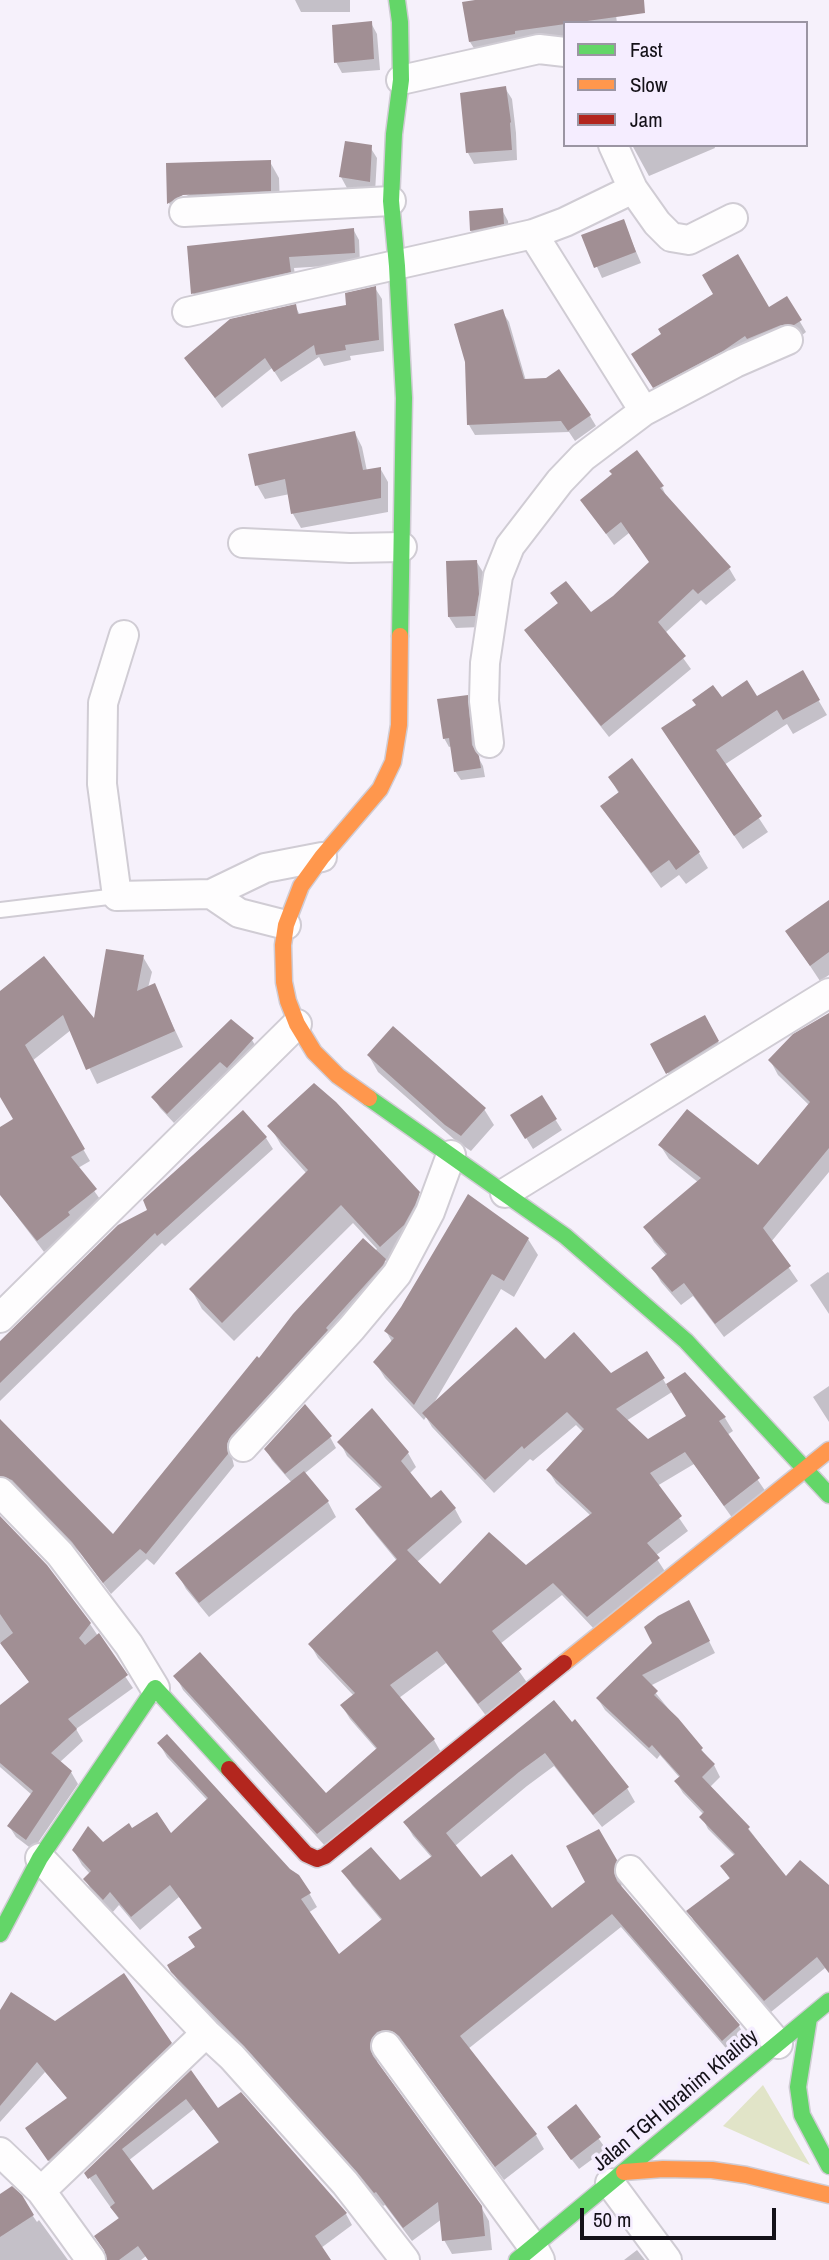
<!DOCTYPE html>
<html>
<head>
<meta charset="utf-8">
<style>
  body { margin:0 }
  #map { position:relative; width:829px; height:2260px; overflow:hidden; background:#f6f1fb; font-family:"Archivo Narrow",sans-serif }
  canvas { display:block }
  .legend { position:absolute; left:563px; top:21px; width:245px; height:126px; box-sizing:border-box; background:#f5edff; border:2px solid #9b95a3; margin:0; padding:9px 12px; list-style:none; font-size:21px; color:#141118 }
  .legend li { display:flex; align-items:center; gap:14px; height:35px }
  .legend b { width:35px; border:2px solid #9b95a3 }
  .scale { position:absolute; left:580px; top:2208px; width:196px; height:32px; box-sizing:border-box; border:4px solid #141118; border-top:0; padding-left:9px; font-size:21px; line-height:24px; white-space:nowrap; color:#141118; -webkit-text-stroke:5px #f5edff; paint-order:stroke }
</style>
</head>
<body>
<div id="map">
<canvas width="829" height="2260"></canvas>
<ul class="legend">
<li><b style="height:9px;background:#63d668"></b>Fast</li>
<li><b style="height:9px;background:#ff974d"></b>Slow</li>
<li><b style="height:9px;background:#b3261e"></b>Jam</li>
</ul>
<div class="scale">50 m</div>
</div>
<script>
const ctx = document.querySelector('canvas').getContext('2d');
ctx.lineJoin = 'round';
function fillPath(path, color) { ctx.fillStyle = color; ctx.fill(path, 'evenodd'); }
const poly = rows => new Path2D(rows.map(r => 'M' + r).join(''));
function strokePath(path, color, width, dash) { ctx.strokeStyle = color; ctx.lineWidth = width; ctx.lineCap = dash ? 'butt' : 'round'; ctx.setLineDash(dash || []); ctx.stroke(path); }
function label(font, color, halo, rows, align = 'center') {
  ctx.font = font + ' "Archivo Narrow",sans-serif'; ctx.lineWidth = 7; ctx.setLineDash([]); ctx.textBaseline = 'middle'; ctx.strokeStyle = halo; ctx.fillStyle = color; for (const [text, x, y, turn = 0] of rows) {
    ctx.save(); ctx.translate(x, y); ctx.rotate((+turn || 0) * Math.PI / 180); ctx.textAlign = isNaN(turn) ? turn : align; if (halo) ctx.strokeText(text, 0, 0); ctx.fillText(text, 0, 0); ctx.restore();
  }
}
fillPath(poly([
  [763,2085,810,2165,723,2126]
]), '#e1e4c8');
fillPath(poly([
  [295,0,350,0,350,12,301,12],
  [485,0,614,0,617,23,565,23,565,36,520,42,477,53,470,42],
  [371,23,377,34,380,70,342,73,336,62],
  [505,88,512,99,516,133,517,160,474,164,468,153],
  [632,145,714,145,715,148,649,176],
  [370,147,377,158,375,193,347,188,341,177],
  [270,162,279,178,280,207,178,219,169,203,168,164],
  [190,190,192,193,175,202,175,198],
  [502,210,508,221,509,234,478,241,471,231,470,212],
  [623,221,641,263,602,278,583,236],
  [353,229,359,240,360,264,294,268,296,282,199,304,193,293],
  [375,288,382,299,384,351,350,356,351,360,324,366,319,357,281,382,272,368,222,408,186,358,295,306,300,315,348,306],
  [786,298,806,332,801,336,660,397,639,365,663,335,768,309],
  [502,311,509,322,526,381,590,416,596,426,575,441,569,432,475,435,469,425,467,362],
  [355,433,362,447,367,471,380,468,388,482,388,512,301,528,293,514,290,494,265,499,257,485],
  [662,487,668,500,729,568,736,580,706,605,701,600,665,633,691,669,609,737,534,642,559,605,552,594,590,615,614,597,651,563,629,533,614,545,582,500],
  [476,561,483,572,484,606,481,627,456,628,449,617,447,563],
  [802,672,827,715,793,734,787,724,724,765,768,832,743,849,663,729,721,699,757,698],
  [467,697,472,705,477,755,483,766,485,777,461,780,455,771,452,746,449,747,444,738],
  [632,761,699,853,708,868,686,884,679,875,661,888,612,821,603,806,619,794,610,777],
  [829,902,829,975,820,981,787,931],
  [143,957,152,972,148,988,154,986,183,1047,97,1084,71,1030,32,1061,90,1161,78,1168,102,1202,74,1225,75,1227,44,1252,0,1194,0,1129,15,1120,0,1093,0,993,95,1022],
  [829,1015,829,1172,771,1242,798,1281,724,1337,693,1296,681,1305,661,1282,653,1268,667,1257,654,1242,646,1227,699,1183,669,1159,660,1145,758,1168,810,1106,778,1075,770,1060],
  [711,1028,724,1053,674,1084,653,1045],
  [252,1040,258,1050,234,1078,227,1072,174,1123,160,1108,153,1097],
  [369,1056,484,1109,494,1125,471,1151,456,1141,378,1072],
  [541,1097,562,1130,533,1149,512,1115],
  [243,1113,266,1138,273,1149,165,1246,162,1243,0,1401,0,1343,149,1211],
  [270,1126,418,1193,430,1213,392,1265,384,1260,391,1272,237,1448,232,1457,234,1466,154,1565,147,1559,111,1594,81,1554,20,1492,13,1487,0,1489,0,1421,113,1537,259,1360,377,1249,353,1223,234,1341,202,1309,191,1289,307,1174,281,1145],
  [528,1239,538,1255,514,1297,501,1289,434,1403,545,1361,611,1376,663,1379,667,1386,685,1375,725,1418,733,1431,727,1435,766,1492,733,1519,694,1464,657,1486,688,1531,655,1556,666,1573,595,1630,562,1595,500,1644,528,1684,487,1717,446,1663,399,1698,434,1740,442,1754,326,1847,183,1690,176,1676,326,1795,377,1750,350,1719,342,1706,354,1696,318,1658,310,1644,397,1561,366,1523,358,1509,382,1490,347,1456,340,1442,408,1453,416,1467,409,1474,431,1500,455,1509,462,1522,417,1562,440,1587,525,1567,591,1516,556,1483,548,1470,583,1432,576,1425,533,1461,530,1459,494,1493,432,1427,426,1417,424,1420,385,1378,375,1362,392,1342,386,1331],
  [672,1392,688,1417,648,1441,626,1421],
  [828,1272,829,1273,829,1314,810,1285],
  [829,1386,829,1422,813,1397],
  [330,1437,336,1448,304,1474,328,1502,336,1517,209,1617,186,1589,178,1574,292,1483,272,1460,266,1449],
  [0,1518,90,1624,133,1688,76,1729,83,1741,60,1762,71,1772,78,1784,33,1850,16,1837,9,1826,32,1795,0,1767,0,1707,30,1683,0,1642],
  [695,1613,715,1653,650,1686,714,1765,720,1777,709,1788,748,1828,786,1878,829,1888,829,1973,825,1968,771,2012,695,1923,689,1911,730,1879,722,1867,735,1856,708,1829,702,1817,704,1815,683,1793,676,1782,680,1778,660,1755,657,1759,605,1710,598,1699],
  [554,1702,627,1788,635,1802,602,1827,554,1766,527,1786,455,1846,481,1880,551,1911,587,1882,599,1832,624,1875,621,1887,739,2026,747,2040,731,2054,621,1927,468,2049,536,2135,544,2149,504,2180,409,2050,401,2044,378,2054,377,2063,481,2207,489,2221,492,2250,452,2254,444,2240,442,2219,412,2241,385,2205,383,2206,254,2060,181,1986,169,1966,196,1948,202,1929,179,1897,140,1930,119,1905,112,1913,93,1893,85,1879,90,1874,82,1865,74,1851,103,1844,132,1831,171,1836,208,1801,167,1757,159,1743,309,1893,317,1907,308,1913,338,1957,382,1921,352,1885,344,1871,400,1883,432,1858,413,1836,405,1822],
  [0,2013,171,2043,177,2055,56,2171,34,2140,68,2099,45,2072,0,2122],
  [191,2073,217,2111,346,2214,352,2225,321,2248,328,2260,149,2260,146,2256,141,2260,109,2260,119,2219,86,2173],
  [194,2109,220,2144,153,2192,128,2161],
  [576,2107,606,2149,579,2169,555,2138],
  [0,2196,20,2197,37,2222,39,2220,68,2260,0,2260],
  [637,2250,645,2260,624,2260]
]), '#0003');
fillPath(poly([
  [475,0,644,0,645,13,515,31,515,34,469,42,462,2],
  [372,21,374,59,334,63,332,25],
  [506,86,511,122,510,123,512,150,466,153,460,93],
  [345,141,372,145,370,182,339,177],
  [271,160,271,191,183,195,167,204,166,163],
  [503,208,504,224,470,231,469,211],
  [624,219,636,252,594,268,581,235],
  [354,228,355,253,289,257,291,272,191,294,187,246],
  [738,254,769,307,787,296,802,320,794,325,781,325,747,339,745,336,723,351,653,388,631,354,661,334,658,329,713,294,702,275],
  [376,286,379,340,345,345,346,350,316,355,314,345,274,372,265,358,215,398,184,358,230,319,296,304,298,314,346,305,345,293],
  [503,309,524,379,546,378,559,369,591,415,568,431,561,421,467,425,465,362,454,324],
  [355,431,363,470,381,467,381,498,291,514,285,479,255,486,248,454],
  [637,450,664,486,660,488,731,567,698,594,693,589,658,622,686,656,601,726,524,630,558,603,550,593,566,581,591,612,613,596,649,562,621,522,606,534,580,500,612,474,609,471],
  [477,560,479,594,475,616,448,617,446,561],
  [803,670,820,700,783,720,777,710,716,750,762,816,734,836,661,728,696,705,692,700,713,685,722,697,747,680,757,696],
  [468,695,472,745,479,756,481,768,454,772,449,738,443,739,437,699],
  [632,758,700,852,676,870,669,860,651,873,600,806,619,792,608,777],
  [829,900,829,952,810,966,785,931],
  [106,949,144,955,137,991,155,983,175,1031,86,1070,63,1015,25,1045,85,1149,71,1157,97,1189,68,1212,70,1215,37,1241,0,1195,0,1127,13,1119,0,1097,0,991,44,956,94,1018],
  [829,1013,829,1148,763,1228,791,1266,715,1324,684,1283,672,1292,651,1268,667,1254,643,1227,701,1178,658,1145,687,1109,758,1165,810,1102,768,1060,793,1034],
  [705,1015,719,1041,666,1074,650,1044],
  [231,1019,254,1038,227,1068,220,1062,167,1114,151,1097],
  [393,1026,486,1108,461,1136,445,1125,367,1055],
  [314,1083,336,1102,420,1192,415,1205,404,1225,380,1247,341,1205,222,1323,189,1289,308,1170,267,1126],
  [542,1095,557,1119,525,1139,510,1115],
  [243,1110,267,1137,157,1236,155,1233,0,1383,0,1341,118,1225,147,1210,143,1200],
  [468,1194,529,1238,504,1281,492,1274,414,1405,373,1362,394,1338,384,1331,401,1307],
  [363,1238,386,1259,383,1265,326,1328,328,1330,231,1436,227,1444,228,1454,146,1554,140,1549,103,1583,72,1542,12,1480,0,1476,0,1419,113,1534,257,1356,259,1358,293,1314],
  [516,1327,545,1359,574,1332,611,1373,647,1351,665,1378,616,1409,648,1439,686,1416,666,1384,685,1372,726,1417,719,1421,760,1478,724,1506,685,1452,650,1473,682,1516,647,1543,660,1558,587,1617,553,1583,492,1631,522,1669,478,1704,437,1651,390,1685,435,1739,317,1834,173,1676,200,1652,326,1793,377,1748,340,1705,355,1693,308,1644,397,1559,355,1509,382,1487,337,1442,372,1408,409,1452,401,1461,431,1498,441,1490,456,1508,407,1550,440,1584,489,1532,526,1565,592,1513,546,1470,584,1429,567,1412,524,1449,522,1446,485,1480,422,1413],
  [305,1404,332,1436,285,1474,264,1449],
  [304,1471,329,1501,199,1603,175,1573],
  [0,1516,47,1565,91,1623,79,1638,85,1645,99,1633,128,1675,68,1719,77,1729,51,1753,72,1771,26,1840,7,1826,33,1791,0,1763,0,1705,29,1682,0,1643,13,1633,0,1614],
  [689,1600,710,1641,642,1675,658,1691,654,1695,678,1718,703,1748,701,1750,715,1764,702,1777,750,1827,748,1829,786,1876,800,1860,829,1885,829,1973,817,1957,764,2001,686,1911,730,1878,720,1866,735,1854,699,1817,704,1812,674,1781,680,1776,652,1745,649,1748,596,1698,652,1643,644,1627,658,1616],
  [554,1700,572,1722,575,1719,629,1787,593,1815,545,1753,519,1772,446,1833,481,1877,512,1854,552,1908,585,1882,566,1846,599,1829,617,1860,614,1872,617,1881,740,2025,722,2041,612,1914,460,2036,537,2134,495,2167,399,2036,392,2031,384,2030,377,2032,371,2040,370,2048,373,2056,482,2206,485,2236,442,2241,438,2202,403,2228,376,2192,374,2193,357,2172,244,2046,171,1972,167,1965,195,1947,188,1937,202,1928,170,1885,131,1917,110,1892,103,1900,83,1879,91,1871,72,1850,88,1826,103,1842,129,1823,132,1828,157,1812,171,1833,208,1798,157,1743,167,1734,290,1869,299,1875,311,1893,301,1899,339,1954,382,1919,341,1871,371,1847,400,1880,432,1856,403,1822],
  [124,1973,172,2043,48,2161,25,2128,67,2098,37,2062,0,2106,0,2010,11,1992,55,2021],
  [191,2070,218,2108,241,2092,347,2213,315,2236,331,2260,148,2260,138,2246,119,2260,107,2260,104,2250,94,2236,119,2218,110,2207,115,2203,96,2174,88,2179,84,2173],
  [186,2099,219,2142,153,2190,122,2149],
  [576,2104,601,2137,571,2160,547,2127],
  [12,2186,22,2195,34,2215,0,2237,0,2194]
]), '#a18f94');
const lane = poly([
  [0,910,117,896]
]);
const street = poly([
  [401,80,539,49,565,52],
  [613,145,633,189,657,223,671,237,689,240,733,218],
  [184,212,391,201],
  [187,312,533,234,565,222,633,189],
  [644,411,735,363,788,340],
  [243,543,350,548,402,547],
  [124,635,103,703,102,784,117,896,211,894,265,868,322,857],
  [489,743,484,701,485,663,498,576,510,546,560,481,583,457,644,411,533,234],
  [211,894,239,913,286,925],
  [505,1193,829,993],
  [0,1318,297,1024],
  [243,1447,351,1329,397,1274,430,1212,451,1155],
  [0,1492,60,1554,129,1645,155,1688],
  [40,1858,206,2033,232,2057,345,2183,405,2260],
  [630,1870,778,2044],
  [386,2046,533,2247,540,2260],
  [0,2152,41,2191,91,2260],
  [610,2183,667,2260],
  [41,2191,206,2033]
]);
const fast = poly([
  [397,0,400,22,401,80,394,134,391,201,397,266,404,398,400,636],
  [369,1098,565,1236,686,1341,829,1495],
  [0,1934,40,1858,155,1688,229,1769],
  [809,2018,798,2087,802,2115,829,2166],
  [517,2260,829,2001]
]);
const slow = poly([
  [369,1098,338,1076,314,1052,297,1024,288,1001,284,982,283,945,286,925,301,886,322,857,380,789,393,762,399,725,400,636],
  [564,1663,829,1450],
  [624,2172,663,2169,712,2170,746,2175,829,2195]
]);
const jam = poly([
  [229,1769,306,1854,317,1859,325,1856,564,1663]
]);
strokePath(lane, '#d0ccd4', 18);
strokePath(street, '#d0ccd4', 32);
strokePath(fast, '#d0ccd4', 19);
strokePath(slow, '#d0ccd4', 19);
strokePath(jam, '#d0ccd4', 19);
strokePath(lane, '#fefdfe', 14);
strokePath(street, '#fefdfe', 28);
strokePath(fast, '#63d668', 16);
strokePath(slow, '#ff974d', 16);
strokePath(jam, '#b3261e', 16);
label('21px', '#141118', '#f5edff', [
  ["Jalan TGH Ibrahim Khalidy",676,2101,-40]
]);
</script>
</body>
</html>
